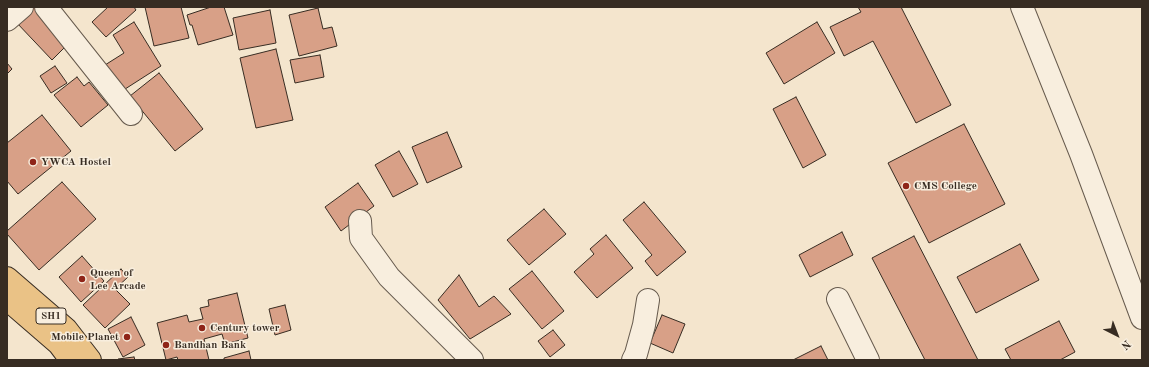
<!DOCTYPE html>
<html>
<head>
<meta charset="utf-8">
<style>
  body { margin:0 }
  #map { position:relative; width:1149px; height:367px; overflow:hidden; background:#f4e5cd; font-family:"Old Standard TT",serif }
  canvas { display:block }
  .frame { position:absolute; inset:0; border:8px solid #372c22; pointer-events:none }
  .north { position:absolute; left:1097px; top:315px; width:40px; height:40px; -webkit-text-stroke:3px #f8eede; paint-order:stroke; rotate:138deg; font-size:11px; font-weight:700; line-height:16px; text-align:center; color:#372c22 }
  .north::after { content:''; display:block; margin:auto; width:14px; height:18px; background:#372c22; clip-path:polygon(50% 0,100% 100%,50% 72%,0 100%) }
</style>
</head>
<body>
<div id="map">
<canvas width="1149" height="367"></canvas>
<div class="frame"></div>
<div class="north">N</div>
</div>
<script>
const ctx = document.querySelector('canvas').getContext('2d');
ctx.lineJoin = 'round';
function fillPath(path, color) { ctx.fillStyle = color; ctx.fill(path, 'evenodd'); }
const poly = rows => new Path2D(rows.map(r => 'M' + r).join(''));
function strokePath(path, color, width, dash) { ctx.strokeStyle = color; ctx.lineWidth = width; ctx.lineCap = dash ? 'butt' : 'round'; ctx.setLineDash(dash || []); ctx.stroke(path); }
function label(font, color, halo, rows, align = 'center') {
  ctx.font = font + ' "Old Standard TT",serif'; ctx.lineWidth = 3; ctx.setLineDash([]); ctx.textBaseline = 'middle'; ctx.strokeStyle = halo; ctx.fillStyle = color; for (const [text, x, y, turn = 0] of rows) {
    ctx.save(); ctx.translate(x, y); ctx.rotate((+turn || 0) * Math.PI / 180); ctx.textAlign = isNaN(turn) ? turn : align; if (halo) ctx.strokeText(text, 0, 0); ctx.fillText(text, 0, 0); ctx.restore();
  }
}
const building = poly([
  [31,7,41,7,72,40,52,60,16,22,31,7],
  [108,7,134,7,136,10,106,37,92,22,108,7],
  [145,7,181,7,189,38,154,46,145,7],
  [211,7,224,7,233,35,198,45,192,25,190,25,187,15,211,7],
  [858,7,901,7,951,105,916,123,873,41,844,56,830,27,861,12,858,7],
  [318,8,323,29,332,27,337,46,299,56,289,15,318,8],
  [270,10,276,43,239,50,233,18,270,10],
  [134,22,161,66,122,91,105,65,124,53,113,35,134,22],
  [817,22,835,53,784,84,766,53,817,22],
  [276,49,293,120,256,128,240,58,276,49],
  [320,55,324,77,295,83,290,60,320,55],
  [7,63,12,69,7,74,7,63],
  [55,66,67,83,51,93,40,76,55,66],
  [159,73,203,129,175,151,130,96,159,73],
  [77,77,84,86,89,82,108,105,81,127,54,95,77,77],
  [796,97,826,155,803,168,773,109,796,97],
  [42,115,71,151,18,194,7,181,7,143,42,115],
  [964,124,1005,204,929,243,888,163,964,124],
  [447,132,462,167,427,183,412,147,447,132],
  [399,151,418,184,393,197,375,165,399,151],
  [62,182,96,219,39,270,7,234,7,231,62,182],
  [358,183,374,206,341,231,325,207,358,183],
  [644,202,686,252,657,276,645,261,652,255,623,220,644,202],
  [544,209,566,234,529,265,507,240,544,209],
  [842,232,853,255,810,277,799,255,842,232],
  [606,235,633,268,597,298,574,272,594,254,590,249,606,235],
  [914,236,978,360,925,360,872,258,914,236],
  [1020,244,1039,280,976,313,957,277,1020,244],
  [82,256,104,281,81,302,59,277,82,256],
  [121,269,128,277,115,289,130,304,105,328,83,305,121,269],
  [532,271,564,311,542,329,509,289,532,271],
  [459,275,479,307,494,296,511,314,470,339,438,300,459,275],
  [237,293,248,338,225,344,222,334,204,339,209,360,178,360,177,357,166,360,157,323,187,315,189,322,203,319,200,308,209,306,208,300,237,293],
  [285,305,291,330,275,335,269,309,285,305],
  [662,315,685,324,673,353,650,343,662,315],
  [131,317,145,345,123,357,108,329,131,317],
  [1059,321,1075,352,1060,360,1011,360,1005,349,1059,321],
  [553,330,565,345,550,357,538,341,553,330],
  [821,346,828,360,793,360,821,346],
  [249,351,251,360,224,360,224,358,249,351],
  [134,357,135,360,118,360,118,359,134,357]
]);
fillPath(building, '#d8a087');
strokePath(building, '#372c22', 1);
const minor = poly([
  [46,7,131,114],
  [1022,7,1081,154,1142,318],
  [7,20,22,7],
  [360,221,361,238,389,277,472,360],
  [838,299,868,360],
  [633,360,636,354,644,325,648,300]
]);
const major = poly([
  [7,278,66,329,90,360],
  [7,299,59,344,71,360]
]);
strokePath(minor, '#665a4d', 24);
strokePath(major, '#372c22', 24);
strokePath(minor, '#f8eede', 22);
strokePath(major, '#eac286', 22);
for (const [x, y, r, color] of [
  [33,162,4,"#8f2418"],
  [906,186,4,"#8f2418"],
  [82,279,4,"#8f2418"],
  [202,328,4,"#8f2418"],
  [127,337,4,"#8f2418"],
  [166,345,4,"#8f2418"]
]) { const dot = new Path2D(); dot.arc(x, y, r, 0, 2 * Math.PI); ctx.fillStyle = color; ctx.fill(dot); strokePath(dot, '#f8eede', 1.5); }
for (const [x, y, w] of [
  [51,316,30]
]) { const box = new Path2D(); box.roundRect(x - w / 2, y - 8, w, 16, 3); ctx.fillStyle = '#f8eede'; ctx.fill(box); strokePath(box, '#372c22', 1); }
label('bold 10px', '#372c22', null, [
  ["SH1",51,316]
]);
label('bold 11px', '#372c22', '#f8eede', [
  ["YWCA Hostel",41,162],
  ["CMS College",914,186],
  ["Queen of",90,273],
  ["Lee Arcade",90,286],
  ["Century tower",210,328],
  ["Mobile Planet",119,337,"right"],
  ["Bandhan Bank",174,345]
], 'left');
</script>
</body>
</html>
